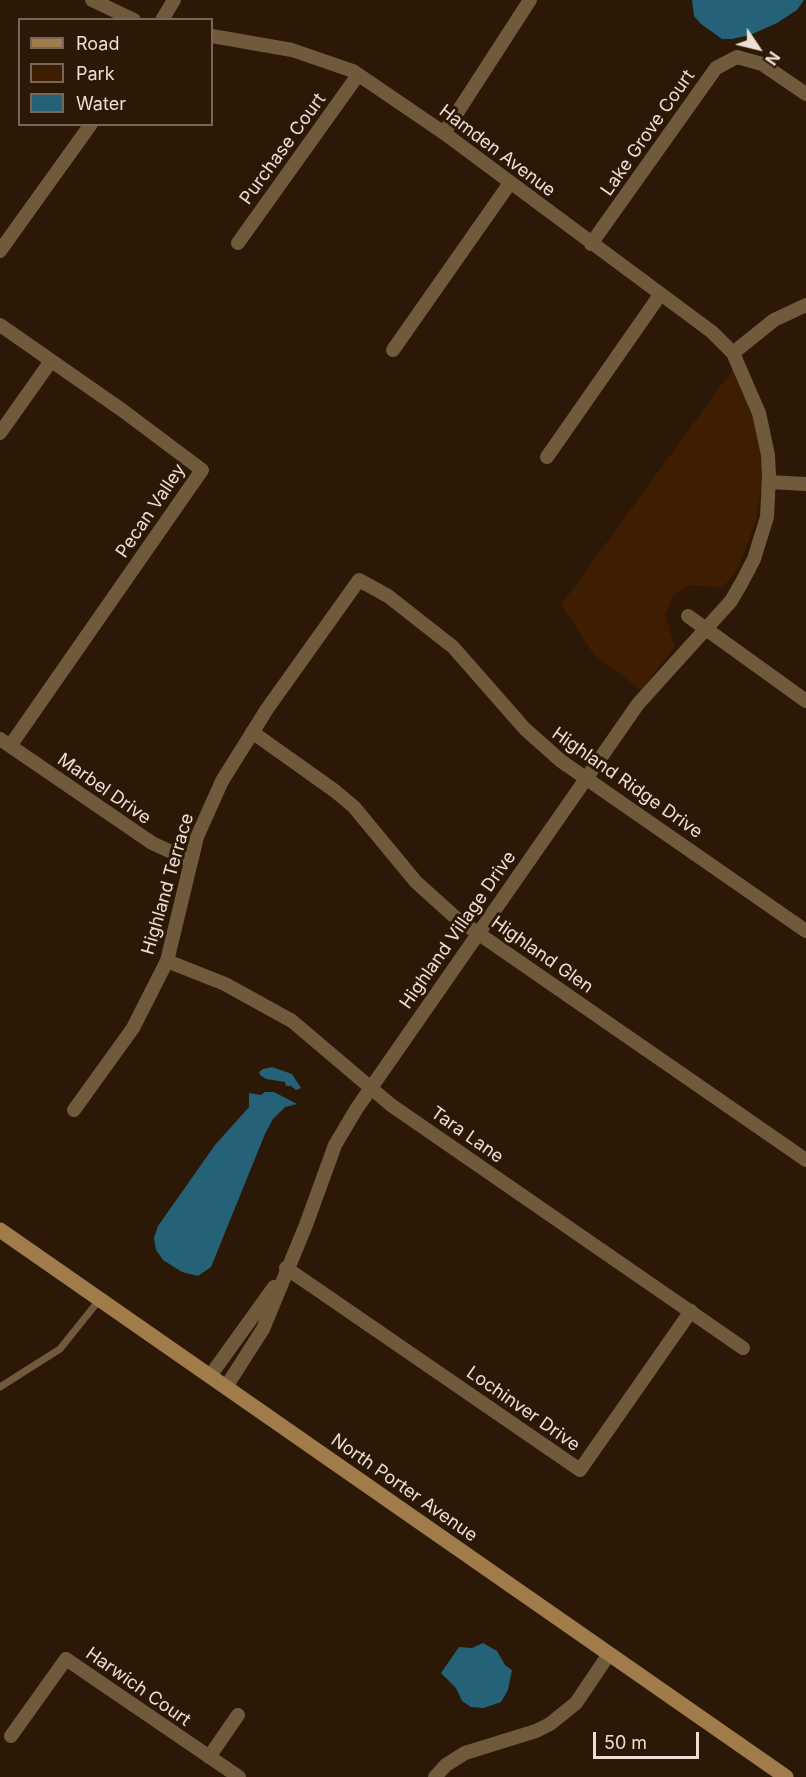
<!DOCTYPE html>
<html>
<head>
<meta charset="utf-8">
<style>
  body { margin:0 }
  #map { position:relative; width:806px; height:1777px; overflow:hidden; background:#2b1807; font-family:Inter,sans-serif }
  canvas { display:block }
  .legend { position:absolute; left:18px; top:18px; width:195px; height:108px; box-sizing:border-box; background:#2b1807; border:2px solid #786759; margin:0; padding:8px 10px; list-style:none; font-size:18px; color:#ecded4 }
  .legend li { display:flex; align-items:center; gap:12px; height:30px }
  .legend b { width:30px; border:2px solid #786759 }
  .north { position:absolute; left:728px; top:18px; width:60px; height:60px; -webkit-text-stroke:4px #2b1807; paint-order:stroke; rotate:125deg; font-size:16px; font-weight:700; line-height:24px; text-align:center; color:#ecded4 }
  .north::after { content:''; display:block; margin:auto; width:21px; height:27px; background:#ecded4; clip-path:polygon(50% 0,100% 100%,50% 72%,0 100%) }
  .scale { position:absolute; left:593px; top:1732px; width:106px; height:27px; box-sizing:border-box; border:3px solid #ecded4; border-top:0; padding-left:8px; font-size:18px; line-height:21px; white-space:nowrap; color:#ecded4; -webkit-text-stroke:4px #2b1807; paint-order:stroke }
</style>
</head>
<body>
<div id="map">
<canvas width="806" height="1777"></canvas>
<ul class="legend">
<li><b style="height:8px;background:#a07c4a"></b>Road</li>
<li><b style="height:16px;background:#3e1d00"></b>Park</li>
<li><b style="height:16px;background:#256177"></b>Water</li>
</ul>
<div class="north">N</div>
<div class="scale">50 m</div>
</div>
<script>
const ctx = document.querySelector('canvas').getContext('2d');
ctx.lineJoin = 'round';
function fillPath(path, color) { ctx.fillStyle = color; ctx.fill(path, 'evenodd'); }
const poly = rows => new Path2D(rows.map(r => 'M' + r).join(''));
function strokePath(path, color, width, dash) { ctx.strokeStyle = color; ctx.lineWidth = width; ctx.lineCap = dash ? 'butt' : 'round'; ctx.setLineDash(dash || []); ctx.stroke(path); }
function label(font, color, halo, rows, align = 'center') {
  ctx.font = font + ' Inter,sans-serif'; ctx.lineWidth = 6; ctx.setLineDash([]); ctx.textBaseline = 'middle'; ctx.strokeStyle = halo; ctx.fillStyle = color; for (const [text, x, y, turn = 0] of rows) {
    ctx.save(); ctx.translate(x, y); ctx.rotate((+turn || 0) * Math.PI / 180); ctx.textAlign = isNaN(turn) ? turn : align; if (halo) ctx.strokeText(text, 0, 0); ctx.fillText(text, 0, 0); ctx.restore();
  }
}
fillPath(poly([
  [733,369,755,421,764,474,756,521,737,571,722,588,689,585,673,596,665,615,675,647,641,690,594,655,561,605]
]), '#3e1d00');
fillPath(poly([
  [692,0,804,0,797,10,777,23,750,35,732,39,722,39,701,24,694,16],
  [272,1067,292,1074,301,1088,296,1090,291,1086,286,1086,285,1082,266,1079,260,1075,259,1072,263,1069],
  [265,1092,274,1092,297,1104,285,1107,273,1119,265,1134,211,1267,198,1276,182,1272,163,1260,156,1250,154,1238,158,1226,215,1145,249,1107,249,1093,261,1095],
  [483,1643,497,1651,505,1665,512,1670,508,1690,501,1702,484,1708,471,1707,462,1701,456,1688,441,1673,459,1647,472,1648]
]), '#256177');
strokePath(poly([
  [0,1387,60,1349,100,1299]
]), '#705a3c', 7);
strokePath(poly([
  [92,0,134,20],
  [162,20,174,0],
  [212,36,292,50,353,71,444,133,712,332,733,353,759,413,768,455,769,476,767,517,754,559,742,582,731,601,638,704,357,1108,335,1145,306,1225,263,1329,226,1387],
  [444,133,530,0],
  [238,243,358,75],
  [591,244,716,68,737,57,762,64,806,94],
  [0,251,91,124],
  [0,325,122,410,202,470,10,746],
  [393,350,510,183],
  [733,353,774,320,806,305],
  [0,433,51,361],
  [547,457,660,295],
  [769,482,806,484],
  [688,616,806,701],
  [252,732,335,791,354,807,416,882,456,918,806,1160],
  [0,739,152,843,191,861],
  [167,961,225,984,292,1021,391,1105,743,1348],
  [74,1110,133,1028,167,961,197,837,222,781,267,709,359,580,388,596,453,647,525,729,561,761,806,931],
  [286,1268,580,1470,691,1311],
  [210,1376,274,1287],
  [11,1736,66,1659,239,1777],
  [209,1757,238,1715],
  [435,1777,446,1765,465,1753,536,1731,550,1724,576,1703,609,1654]
]), '#705a3c', 14);
strokePath(poly([
  [0,1230,786,1777]
]), '#a07c4a', 15);
label('18px', '#ecded4', '#2b1807', [
  ["Lake Grove Court",648,133,-55],
  ["Purchase Court",283,149,-54],
  ["Hamden Avenue",497,151,37],
  ["Pecan Valley",151,511,-56],
  ["Highland Ridge Drive",627,783,35],
  ["Marbel Drive",104,789,35],
  ["Highland Terrace",168,884,-74],
  ["Highland Village Drive",458,930,-55],
  ["Highland Glen",542,955,35],
  ["Tara Lane",467,1135,35],
  ["Lochinver Drive",523,1409,35],
  ["North Porter Avenue",404,1488,35],
  ["Harwich Court",138,1687,35]
]);
</script>
</body>
</html>
